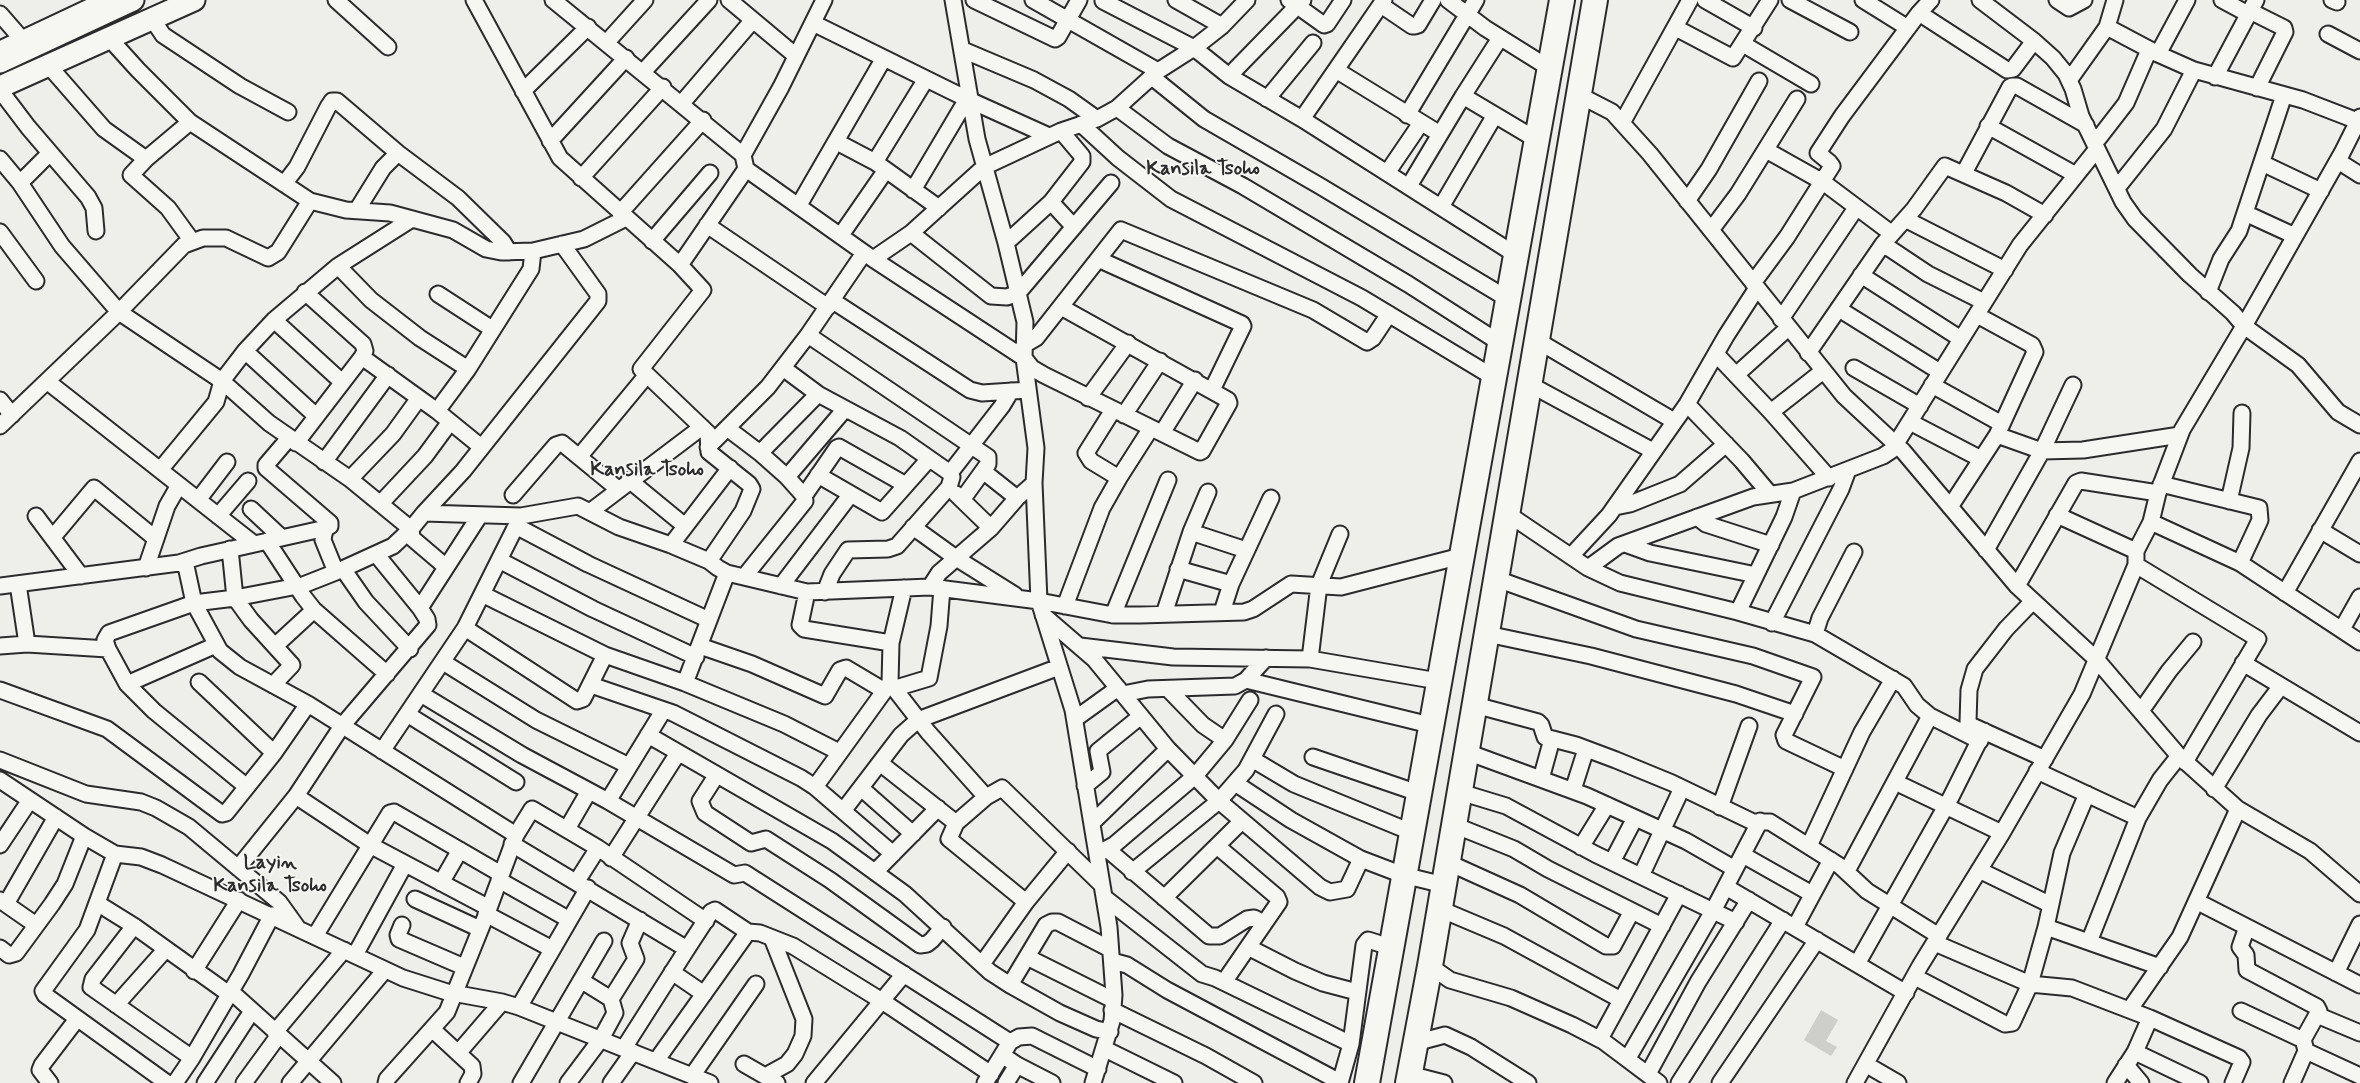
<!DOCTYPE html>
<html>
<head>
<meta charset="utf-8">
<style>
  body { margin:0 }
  canvas { display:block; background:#eeeeea }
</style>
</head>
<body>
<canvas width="2360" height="1083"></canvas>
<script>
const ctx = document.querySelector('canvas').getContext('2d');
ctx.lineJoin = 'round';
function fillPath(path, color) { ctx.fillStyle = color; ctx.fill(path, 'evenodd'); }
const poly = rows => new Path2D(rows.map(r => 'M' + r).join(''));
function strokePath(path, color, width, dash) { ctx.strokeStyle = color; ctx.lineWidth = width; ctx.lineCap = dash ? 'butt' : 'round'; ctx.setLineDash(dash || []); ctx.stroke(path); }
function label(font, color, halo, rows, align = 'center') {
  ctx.font = font + ' Mynerve,sans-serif'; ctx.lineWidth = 4; ctx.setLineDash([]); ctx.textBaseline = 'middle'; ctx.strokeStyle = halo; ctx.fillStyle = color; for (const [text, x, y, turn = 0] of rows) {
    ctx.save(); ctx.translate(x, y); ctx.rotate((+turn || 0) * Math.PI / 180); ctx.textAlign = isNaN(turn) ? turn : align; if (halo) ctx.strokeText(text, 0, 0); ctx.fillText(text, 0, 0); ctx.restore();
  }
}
fillPath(poly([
  [1821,1010,1838,1020,1826,1041,1837,1047,1831,1056,1804,1040]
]), '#cececa');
const street = poly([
  [336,0,388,47],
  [474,0,560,158,680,265,703,290,641,369,708,433,709,452,749,484,752,489,743,511,709,561,718,568,727,573,807,592,930,587,1039,601,1113,615,1140,615,1244,612,1253,609,1291,584,1341,587,1461,556],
  [553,0,743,155],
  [729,0,796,56],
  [953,0,977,139,1006,243,1025,322,1024,358,1036,448,1034,483,1039,601,1073,710,1109,927,1114,995,1112,1021,1093,1083],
  [974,0,1055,39,1058,37,1079,0],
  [1033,0,1158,71],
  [1176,0,1222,26],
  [1289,0,1324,25,1327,24,1343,0],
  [1448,0,1485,28,1549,68],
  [1705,0,1754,28],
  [1790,0,1850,32],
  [1863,0,1908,28],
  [1980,0,2034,41,2053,58,2066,74,2073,89,2081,116,2123,202,2135,219,2190,275,2233,313,2244,326,2298,365,2338,412,2360,425],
  [2057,0,2069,8,2084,0],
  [2222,0,2248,14],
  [2332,0,2337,2],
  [1103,1,1194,48,1229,76,1302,119,1516,255],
  [1381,5,1412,26,1415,26,1418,25,1433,0],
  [2250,11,2284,28,2285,32,2257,88],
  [1919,13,2007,70,2013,69,2034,41],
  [0,14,27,45],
  [153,20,163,35,240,86,288,112],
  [813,23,967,99,1049,136],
  [2107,27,2158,54,2194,70,2303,100,2360,122],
  [1676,28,1733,58,1770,0],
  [2328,34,2360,51],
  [109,38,138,70,190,122,310,201,346,210,390,213,453,230,486,249,501,252,533,251,584,239,626,218],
  [607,42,645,0],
  [1743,44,1811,84],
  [0,49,104,0],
  [963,50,1034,80,1069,99,1097,119],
  [2158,54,2187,0],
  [49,66,104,129,146,159],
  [1336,70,1440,134],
  [643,72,709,0],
  [1229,76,1303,0],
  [1152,77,1204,119,1320,186,1508,299],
  [2215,77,2256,0],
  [2070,79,2107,27,2115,0],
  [0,90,28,127,88,197,94,208,96,231],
  [523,91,588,27],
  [1579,95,1612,112,1650,154,1844,396,1903,451,2017,586,2096,659,2179,756,2238,809,2310,851,2360,894],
  [1463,96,1537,140],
  [1267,99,1313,43],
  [682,103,753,20],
  [1117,108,1168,146,1243,186,1408,284,1500,343],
  [1407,115,1476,0],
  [1302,119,1384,0],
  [190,122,146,159,131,175,168,208,192,241],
  [1622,123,1690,0],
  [1081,124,1118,158,1171,199,1362,298,1493,377],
  [1988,126,2076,175],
  [550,141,626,58],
  [837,142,875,162,939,208],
  [2095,143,2126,103,2149,50],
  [1766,150,1823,182,1891,233],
  [0,159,20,183,62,246,119,312,222,381,269,423,350,479,411,529,424,513,521,516],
  [2338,161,2360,175],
  [875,162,926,79],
  [2262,163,2321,191],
  [746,169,873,259,1024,358,1032,368,1044,375,1200,452,1202,451,1229,403,1228,400,1061,307],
  [1387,173,1421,123],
  [1964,173,2010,87,2012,86,2017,86,2086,125],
  [581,178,663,87],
  [20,183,50,153],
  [284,184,297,167,328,107,332,101,337,101,398,153,458,198,503,242,509,252],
  [1409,186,1463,96,1500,38],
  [2117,188,2164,129,2194,70],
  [913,190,967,99],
  [1687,201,1709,169,1759,81],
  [1051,202,1074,227],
  [799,205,884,58],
  [1441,207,1495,115],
  [357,210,383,168,398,153],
  [620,213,703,120],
  [2245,213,2295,236],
  [1905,219,2005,270],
  [707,225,828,307],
  [1711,230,1738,194,1797,99],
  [0,232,36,281],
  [911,233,991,296,1007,297,1018,293,1111,183],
  [841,235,886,170],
  [652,241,710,173],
  [1006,243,1051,202,1082,162,1082,156,1061,131],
  [1883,244,1928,274,1984,302],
  [873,259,911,233,984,167,1061,131,1097,119,1117,108,1158,71,1194,48,1222,26,1247,0],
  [1098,259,1242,324,1243,326,1212,390],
  [680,265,746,169,743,155,781,87,824,0],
  [338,266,412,219],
  [1861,275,1961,339],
  [1753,283,1787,237,1832,166,1829,162,1818,153,1842,116,1919,13,1931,0],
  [305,292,363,344,365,351,362,357],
  [2208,292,2221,259,2239,231,2284,95],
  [438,294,492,329],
  [833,301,970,390,982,393,1028,390],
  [1839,309,1940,372],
  [1781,319,1856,208],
  [274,320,342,382],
  [808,335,988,457,988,464,962,500],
  [1538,341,1674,421],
  [1024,345,1036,338,1121,230,1313,310,1367,342,1373,338,1389,314],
  [245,351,316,416],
  [1808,353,1883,244,1914,209,1945,166,2006,193,2045,215],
  [1716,354,1771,412,1829,478],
  [783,368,818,394,900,438,950,473,952,477,949,487,897,546,888,549,848,550,832,574,825,592],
  [1854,368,1920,406],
  [1736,375,1788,328],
  [48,382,254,544],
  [1531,385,1653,451],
  [1932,385,2002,424],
  [1088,398,1128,343],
  [0,400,12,415],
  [1687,404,1742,461,1769,493],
  [1113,410,1086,453,1091,461,1119,478],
  [1771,412,1823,371],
  [1124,415,1160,361],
  [1910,422,1981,459],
  [0,426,119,312,184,245,203,238,226,238,268,258,278,252,310,201],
  [727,428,760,453,787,477,804,496],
  [1162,433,1195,380],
  [1997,435,2042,451,2083,450,2180,435],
  [289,438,266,465,266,468,330,523,330,526,326,528,324,534,323,540,336,572],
  [296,443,362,357,437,411],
  [480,446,437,411,468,369,531,269,533,251],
  [708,447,768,387,808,335,864,253],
  [760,453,818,394],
  [579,457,646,376],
  [324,462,388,375],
  [160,470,216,402,222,381,245,351,274,320,338,266,371,300,420,338,468,369],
  [983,471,1017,498],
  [950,473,1002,406,1011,391],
  [818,475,882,512,929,459],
  [787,477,845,409],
  [350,479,393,434,419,398],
  [629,480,685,526],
  [2161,484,2259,508,2260,520,2240,563],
  [956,494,991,528],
  [513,495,556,445,562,443,618,489],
  [198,500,227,462],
  [2229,501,2241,448,2242,413],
  [381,503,425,456,450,422],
  [1615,507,1630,504,1680,484,1726,444],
  [1950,507,1997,435,2035,352,2032,345,1977,315],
  [251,509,282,538],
  [591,511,702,427],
  [424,513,463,471,598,301,598,294,562,244],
  [1508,514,1588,568,1620,583,1738,612,1815,634,1904,686,1917,705,1930,716,1980,741],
  [2057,515,2136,551],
  [36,516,81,576],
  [218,516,248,481],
  [1697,517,1706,524,1771,545],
  [2151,522,2240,563,2360,642],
  [516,526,588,564,709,620],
  [913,527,956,558,1015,595],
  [411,529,412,538,446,567],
  [2320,530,2360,554],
  [1191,532,1246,550],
  [53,537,94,488,156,539],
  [267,541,303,596,314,610,387,674],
  [1625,544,1650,553,1756,575],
  [671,545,730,468],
  [230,549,235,598,251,620,292,665,273,685],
  [1986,550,2042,451,2073,385],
  [1571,556,1609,515,1687,404,1726,336,1757,288],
  [499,560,593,609,696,657],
  [179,563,201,556,326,528],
  [2136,565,2258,639,2185,762],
  [146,568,167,506,179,485],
  [1588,568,1618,546,1753,497,1793,491,1883,456,1892,450,2020,245,2097,149],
  [343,569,366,602,410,649],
  [1178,569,1231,584],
  [744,577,805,501,804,496,837,448,839,447,906,485],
  [1497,579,1636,629,1753,656,1813,677,1784,735,1786,741,1845,769],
  [18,584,27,644],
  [0,586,179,563,186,566,194,603,235,598,303,585,336,572,393,546,411,529],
  [781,586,851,494],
  [2017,586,2076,483,2081,481,2158,493],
  [930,587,939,573,991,528,1017,498,1034,483],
  [807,592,800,625,804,629,891,643],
  [2285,593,2360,461],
  [482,594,605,655,685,683,784,724,839,752],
  [2033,601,2006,629,1975,669,1969,690,1968,722,1970,725,2045,759],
  [1065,606,1102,508,1119,478,1151,428],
  [420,608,480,515],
  [1222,612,1231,584,1271,498],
  [1738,612,1784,517,1793,491],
  [1164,614,1191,532,1208,492],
  [1043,615,1094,659,1168,749,1219,801,1320,887,1330,892,1347,889,1361,859],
  [1113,615,1168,480],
  [1772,623,1841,489,1848,470],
  [465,628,577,701,583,699,605,655],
  [2342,629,2360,597],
  [1487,634,1591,656,1736,694,1795,714],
  [1815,634,1820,618,1854,552],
  [0,646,27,644,108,649],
  [275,646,314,610],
  [700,646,752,664,825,696,840,670,846,668,883,690],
  [1080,646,1173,657,1310,659,1438,681],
  [1310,659,1319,585,1340,534],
  [443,662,536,720,629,766],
  [2243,663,2360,733],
  [1246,680,1430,725],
  [199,682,274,753],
  [685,683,727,573],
  [890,683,928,732,986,797],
  [127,684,216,645],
  [591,685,673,713,801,778,815,787,893,854],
  [896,688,929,678,939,626,942,588],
  [1168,689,1203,725,1225,740],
  [0,690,107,729,222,814,226,813,274,753,308,704],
  [421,694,522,755,608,801,734,875,745,873,1010,1042],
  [1123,694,1148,689,1235,686,1246,680,1266,658],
  [1475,705,1538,722,1541,725,1545,737,1576,745,1616,760,1672,783,1753,822,1770,822,1840,866,1867,891,1939,936],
  [2141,711,2169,671,2193,642],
  [407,714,516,782],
  [1075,719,1118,688],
  [648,735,832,841,905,894,990,972,1010,985,1060,1013,1096,1029,1110,1032],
  [382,751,465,628,521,516,578,506,619,527,671,545,709,561],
  [1467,752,1587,796,1686,841,1735,869],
  [1313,757,1418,793],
  [1252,759,1294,784,1411,832],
  [0,760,86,794,141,802,156,808,189,827,279,902,297,927],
  [880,763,956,823],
  [2037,771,2138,818],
  [716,776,700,801,705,813,751,843,766,839,830,880,920,945,927,944,932,940,943,927],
  [1541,779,1552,739],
  [0,780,84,836,115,854,141,857,162,865,403,978,447,992,502,1002,519,1007,710,1083],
  [1895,782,2002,833],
  [1235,783,1291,820,1361,859,1403,875,1444,885],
  [1085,786,1102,772,1098,751,1141,716],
  [247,787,154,711,127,684,108,649,105,640,109,633,194,603,220,651,240,667,308,704,516,835],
  [815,787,890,683,891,643,904,588],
  [861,788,913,834],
  [2214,789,2259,715,2281,686],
  [1573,790,1586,749],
  [1460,792,1506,806,1595,854,1736,922],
  [296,796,370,845,489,908],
  [608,801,663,711],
  [1720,807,1749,726],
  [843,811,901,735,918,720,1059,667],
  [1092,823,1168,749],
  [1454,825,1514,849,1548,869,1662,926],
  [567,829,589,791],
  [512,844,687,949],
  [0,845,30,800],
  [1217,846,1277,897,1279,902,1224,982],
  [1809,846,1862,732,1893,679],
  [1581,847,1607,805],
  [1107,849,1209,936,1220,936,1247,919,1254,918,1264,923],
  [115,854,87,930,43,991,45,995,167,1083],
  [1097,854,1114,845,1195,776,1225,740,1250,700],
  [1743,855,1812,894],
  [611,858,678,753],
  [1447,862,1520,895,1606,946,1613,946,1632,911],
  [1612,862,1635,818],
  [238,868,296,796,342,726,428,625,427,619,420,608,376,554],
  [1979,870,2049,904],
  [1847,871,1930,716],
  [875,872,938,808],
  [1132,872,1219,801,1246,770,1276,714],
  [1641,876,1682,788],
  [499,880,568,919],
  [577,881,598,848],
  [441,883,460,850],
  [1726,887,1906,993],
  [1105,898,1202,974,1215,978,1351,1044],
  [1164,898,1242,821],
  [415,899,480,929],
  [0,900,36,925],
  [1026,902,949,839,956,823,986,797,1002,788,1102,885],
  [2198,902,2360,985],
  [97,903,134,926,229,994,236,996,333,1083],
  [6,904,56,817],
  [1440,909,1504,936,1621,1000],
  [486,914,552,949],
  [402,925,398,935,399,939,464,967],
  [134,926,93,979,91,987,192,1058],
  [1795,927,1831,860],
  [2046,927,2160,967],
  [315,936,390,813,394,812,501,874],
  [2089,942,2138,818,2160,780,2179,756],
  [1935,943,2030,984,2072,988,2150,1018,2135,1052,2115,1083],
  [1248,947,1295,971,1323,983,1357,992],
  [0,948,9,955,16,953,52,904,65,884,84,836],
  [355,955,405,864],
  [1027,957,1113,1000],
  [1112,961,1127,965,1167,990,1340,1082],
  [982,964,1026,902,1068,851],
  [1857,964,1950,799,1984,731],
  [1430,966,1450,980,1511,998,1572,1025,1603,1041,1659,1083],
  [194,971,239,900],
  [672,972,704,994],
  [2336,973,2360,924],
  [1915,977,2005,1024,2012,1023,2030,984,2046,927,2062,853,2087,794],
  [1010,985,1046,925,1052,922,1058,922,1110,949],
  [611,999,636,959,630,943,640,920],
  [116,1005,165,950],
  [519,1007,588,888],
  [2130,1009,2180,937,2238,809],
  [1112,1010,1206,1056,1254,1083],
  [2241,1011,2301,1039,2304,1038,2319,1011,2317,1007,2247,970,2246,955,2240,947,2247,927],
  [2317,1015,2360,1033],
  [2150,1018,2239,1058,2242,1062,2233,1083],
  [432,1029,472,1066,473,1074,468,1083],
  [275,1032,344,950],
  [1600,1039,1679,894],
  [2303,1039,2306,1051,2360,1076],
  [1415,1043,1445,1035,1471,1047,1528,1083],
  [624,1048,687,949,711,912,715,910,748,932,760,933,793,946,882,1001,991,1074],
  [1105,1049,1174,1083],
  [459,1052,502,1002],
  [2135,1052,2200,1083],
  [1002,1055,1017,1065,1052,1083],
  [1628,1058,1713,911,1760,821],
  [656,1061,748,932],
  [744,1064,777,1083],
  [1867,1065,1898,1083],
  [2126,1065,2141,1083],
  [1409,1074,1444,1083],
  [1648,1074,1698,982,1749,900],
  [692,1076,756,984],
  [765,1076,787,1064,795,1054,803,1036,804,1019,772,938],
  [50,1083,40,1070,42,1065,77,1019],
  [175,1083,192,1058,241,974,272,915],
  [205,1083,252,1011],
  [244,1083,279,1035],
  [290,1083,385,970],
  [386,1083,387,1079,447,1012,489,908,516,835,532,809,598,848,706,921],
  [521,1083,604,941],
  [568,1083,601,1039,615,1013,611,999,582,981],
  [611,1083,633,1052],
  [814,1083,904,974],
  [985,1083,1010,1042,1019,1037,1032,1036,1098,1069],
  [1006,1083,1017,1065],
  [1340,1083,1351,1044,1364,945,1368,940,1390,947],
  [1679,1083,1783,920],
  [1720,1083,1817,940],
  [1855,1083,1920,966,2002,833,2082,694,2136,565,2136,551,2151,522,2158,493,2182,430,2244,326,2342,153,2360,117],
  [2292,1083,2306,1051]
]);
const secondary = poly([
  [0,62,133,0],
  [0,87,194,0]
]);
const primary = poly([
  [1367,1083,1562,0],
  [1408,1083,1430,966,1595,0]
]);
strokePath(street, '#2b2b2b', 19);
strokePath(secondary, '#2b2b2b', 25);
strokePath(primary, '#2b2b2b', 28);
strokePath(street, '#f6f6f2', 15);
strokePath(secondary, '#f6f6f2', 21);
strokePath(primary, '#f6f6f2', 24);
label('bold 20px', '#2b2b2b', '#f6f6f2', [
  ["Kansila Tsoho",1203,170],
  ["Kansila Tsoho",647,471],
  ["Layin",270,864],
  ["Kansila Tsoho",270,887]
]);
</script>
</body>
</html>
